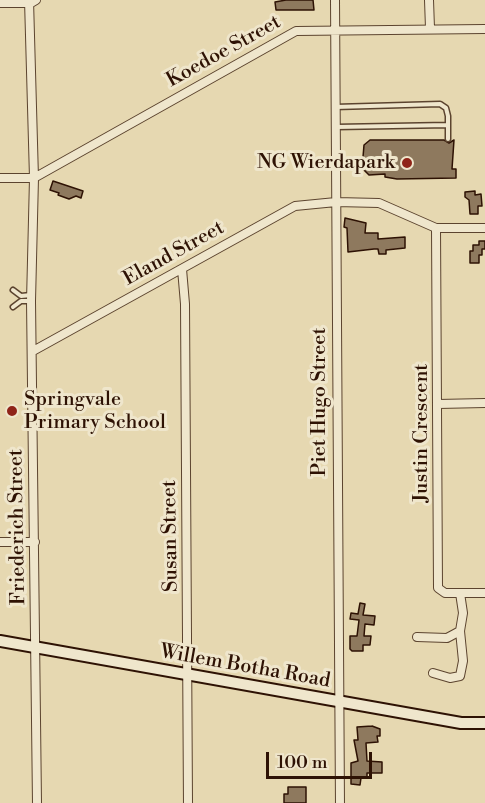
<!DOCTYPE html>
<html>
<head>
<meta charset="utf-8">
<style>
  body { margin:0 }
  #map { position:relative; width:485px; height:803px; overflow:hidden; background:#e6d8b1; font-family:"Libre Bodoni",serif }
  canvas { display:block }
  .scale { position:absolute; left:266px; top:752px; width:106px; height:27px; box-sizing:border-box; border:3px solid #2e1204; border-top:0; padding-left:8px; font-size:18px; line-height:21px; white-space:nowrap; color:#2e1204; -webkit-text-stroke:4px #efe6cc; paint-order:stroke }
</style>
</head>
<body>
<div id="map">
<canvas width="485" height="803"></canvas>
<div class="scale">100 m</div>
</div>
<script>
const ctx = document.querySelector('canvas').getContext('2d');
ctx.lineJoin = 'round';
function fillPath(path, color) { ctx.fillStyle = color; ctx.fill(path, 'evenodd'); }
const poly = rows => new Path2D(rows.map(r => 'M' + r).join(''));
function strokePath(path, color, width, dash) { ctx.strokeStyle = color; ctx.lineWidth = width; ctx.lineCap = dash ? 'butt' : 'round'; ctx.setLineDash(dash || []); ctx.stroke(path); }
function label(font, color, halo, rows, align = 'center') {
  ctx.font = font + ' "Libre Bodoni",serif'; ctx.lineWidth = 6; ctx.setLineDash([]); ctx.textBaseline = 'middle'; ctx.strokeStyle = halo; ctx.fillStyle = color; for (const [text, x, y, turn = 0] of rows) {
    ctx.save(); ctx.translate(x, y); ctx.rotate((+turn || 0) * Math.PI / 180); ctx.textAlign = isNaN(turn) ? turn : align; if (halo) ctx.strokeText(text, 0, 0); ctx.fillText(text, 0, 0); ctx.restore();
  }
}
const building = poly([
  [286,0,313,0,314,10,276,10,275,2,286,0],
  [370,140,444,140,449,143,454,140,452,169,456,169,456,178,397,179,385,177,385,174,369,175,362,168,363,157,364,145,370,140],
  [53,181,83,191,81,198,76,196,69,199,58,195,59,193,50,190,53,181],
  [475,191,475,195,481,194,482,206,478,206,478,214,470,214,469,200,465,197,465,192,475,191],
  [345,218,366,223,365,233,378,233,378,239,405,237,405,248,386,250,386,254,379,254,378,249,374,249,348,252,347,228,344,227,345,218],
  [479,241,485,241,485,249,482,249,482,255,479,255,479,263,470,263,470,251,473,251,473,245,479,245,479,241],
  [360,603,365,604,363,615,375,616,374,625,365,624,364,636,371,636,370,645,363,645,363,651,352,651,350,649,350,636,357,636,359,620,350,619,351,613,358,614,360,603],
  [372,726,380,729,380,736,377,736,378,742,366,743,367,761,382,762,382,773,367,773,367,778,361,778,360,785,351,784,351,763,358,761,354,740,358,740,357,727,372,726],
  [288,787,306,787,306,803,284,803,284,794,288,794,288,787]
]);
fillPath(building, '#8e795e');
strokePath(building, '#2e1204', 1.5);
const lane = poly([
  [335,107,440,104,446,108,448,116,448,125,336,127],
  [448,125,448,139],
  [13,290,21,296,31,295],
  [13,307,21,301,30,301]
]);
const street = poly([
  [29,0,34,178,31,301,37,803],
  [335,0,340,803],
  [429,0,430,28],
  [0,3,31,3,36,0],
  [0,178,34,178,296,31,485,29],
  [436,228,438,588,445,593,485,593],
  [182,269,185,304,188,803],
  [33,351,295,206,336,202,379,203,436,228,485,228],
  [438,404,485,403],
  [0,542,35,542],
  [417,637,447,638,460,631,463,613,460,593],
  [433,673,450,678,460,676,463,661,460,631]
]);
const secondary = poly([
  [0,641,461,723,485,723]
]);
strokePath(lane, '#5c442f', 7);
strokePath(street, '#5c442f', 10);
strokePath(secondary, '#2e1204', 14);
strokePath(lane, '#efe6cc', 4);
strokePath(street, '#efe6cc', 8);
strokePath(secondary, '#efe6cc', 10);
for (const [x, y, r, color] of [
  [407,163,6,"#8f2418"],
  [12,411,6,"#8f2418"]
]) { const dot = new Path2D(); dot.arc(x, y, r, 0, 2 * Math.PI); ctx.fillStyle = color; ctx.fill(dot); strokePath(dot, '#efe6cc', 2); }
label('20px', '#2e1204', '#efe6cc', [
  ["Koedoe Street",224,52,-29],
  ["Eland Street",174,254,-29],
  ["Piet Hugo Street",320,402,-90],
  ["Justin Crescent",422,433,-90],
  ["Friederich Street",18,527,-91],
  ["Susan Street",171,536,-91],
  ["Willem Botha Road",245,667,10]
]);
label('20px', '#2e1204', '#efe6cc', [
  ["NG Wierdapark",395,163],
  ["Springvale",24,400,"left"],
  ["Primary School",24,423,"left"]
], 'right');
</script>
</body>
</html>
